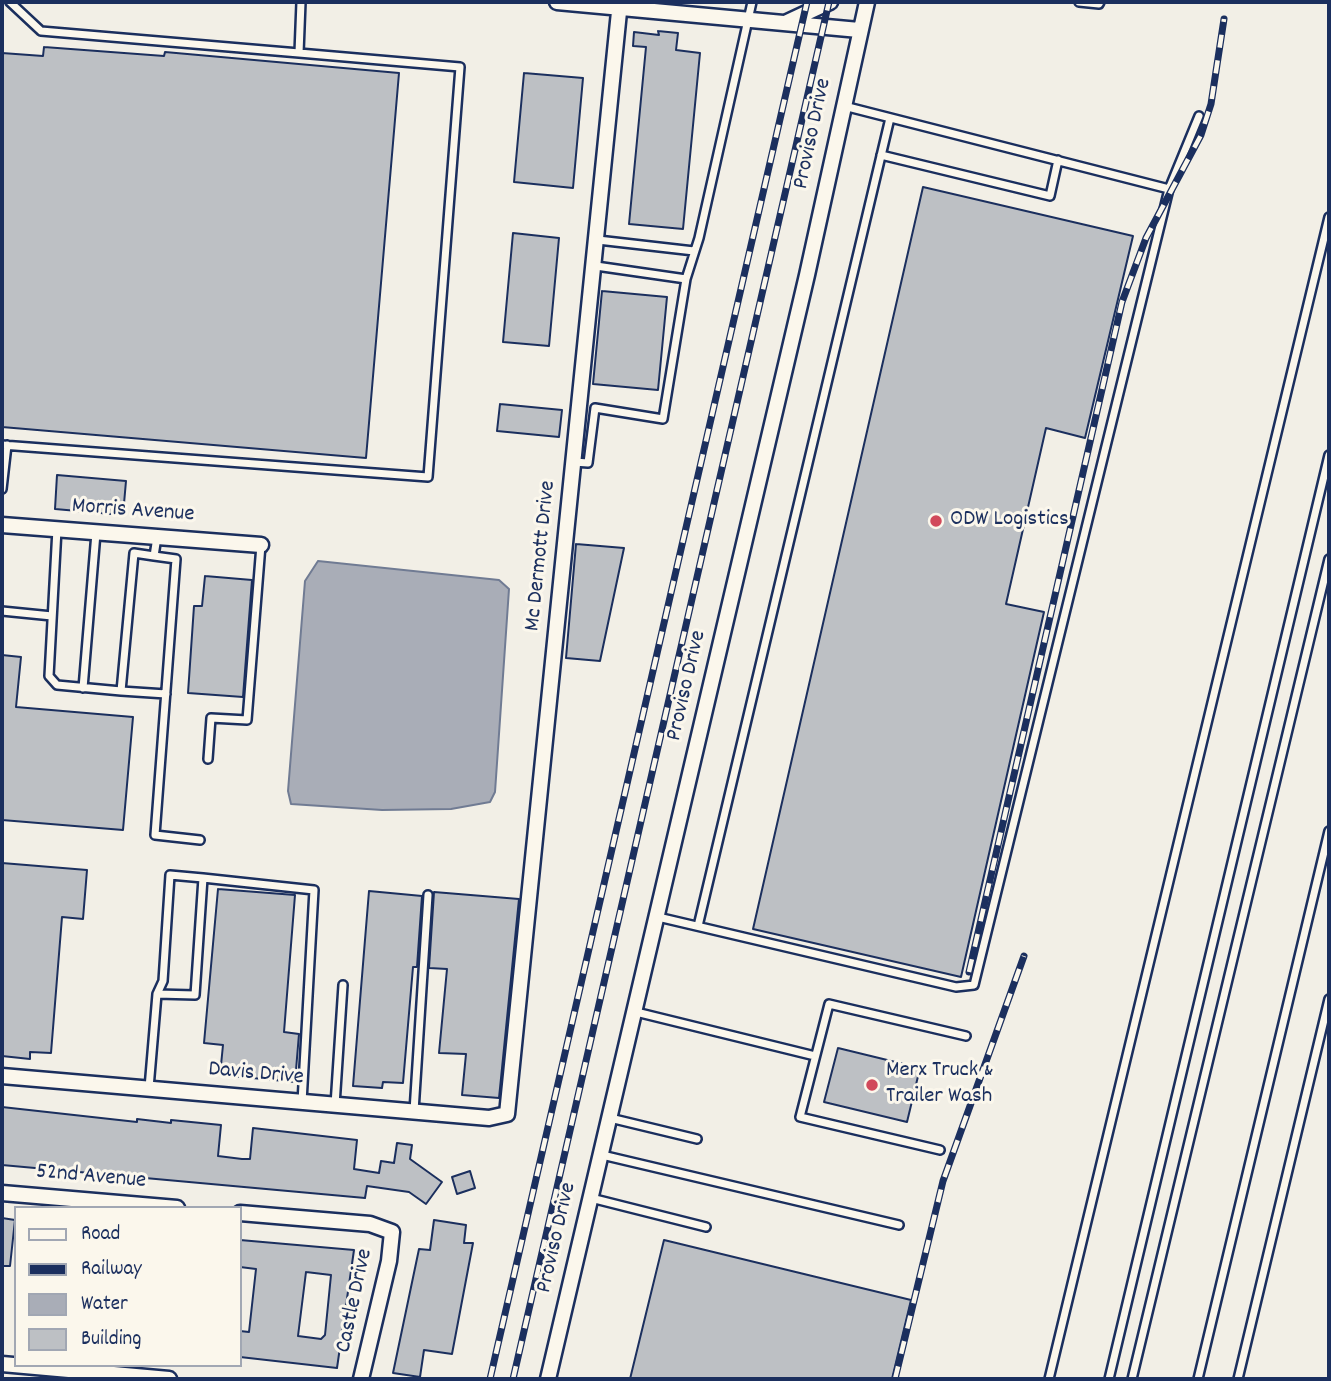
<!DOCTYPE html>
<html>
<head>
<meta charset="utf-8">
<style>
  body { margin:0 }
  #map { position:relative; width:1331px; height:1381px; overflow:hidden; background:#f2efe6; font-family:Dekko,sans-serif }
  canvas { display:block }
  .frame { position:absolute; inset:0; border:4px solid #1b2f5e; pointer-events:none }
  .legend { position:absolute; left:14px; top:1206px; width:228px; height:161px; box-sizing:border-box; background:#fbf7ec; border:2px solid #a1a7b3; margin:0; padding:9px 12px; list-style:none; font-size:21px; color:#1b2f5e }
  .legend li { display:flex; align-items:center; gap:14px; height:35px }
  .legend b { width:35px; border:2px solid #a1a7b3 }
</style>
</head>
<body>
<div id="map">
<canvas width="1331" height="1381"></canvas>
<div class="frame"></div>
<ul class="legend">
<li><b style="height:9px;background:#fbf7ec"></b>Road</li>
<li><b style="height:9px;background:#1b2f5e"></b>Railway</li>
<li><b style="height:19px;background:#a9adb7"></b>Water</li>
<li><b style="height:19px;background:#bdc0c4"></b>Building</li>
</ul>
</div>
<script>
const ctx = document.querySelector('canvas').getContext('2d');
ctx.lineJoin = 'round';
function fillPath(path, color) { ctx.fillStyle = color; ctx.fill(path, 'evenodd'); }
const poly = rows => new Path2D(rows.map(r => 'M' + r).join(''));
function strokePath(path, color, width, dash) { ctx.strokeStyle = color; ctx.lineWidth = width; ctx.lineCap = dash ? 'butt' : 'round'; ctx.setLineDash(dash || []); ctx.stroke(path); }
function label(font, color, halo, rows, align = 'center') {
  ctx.font = font + ' Dekko,sans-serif'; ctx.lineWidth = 6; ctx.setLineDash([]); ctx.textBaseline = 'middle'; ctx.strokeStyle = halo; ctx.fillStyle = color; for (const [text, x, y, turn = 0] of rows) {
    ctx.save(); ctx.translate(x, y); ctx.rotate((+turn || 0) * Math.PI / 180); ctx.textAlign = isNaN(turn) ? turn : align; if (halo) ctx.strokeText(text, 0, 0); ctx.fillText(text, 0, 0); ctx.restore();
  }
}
const water = poly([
  [318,561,499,580,509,589,495,792,490,802,451,809,382,810,291,804,288,791,305,581,318,561]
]);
fillPath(water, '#a9adb7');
strokePath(water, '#707b93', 2);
const building = poly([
  [658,31,678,33,676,50,700,53,683,229,629,224,646,47,633,46,634,32,659,35,658,31],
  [44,47,164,56,165,52,399,73,366,458,2,427,2,53,43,56,44,47],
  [524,73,583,78,573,188,514,182,524,73],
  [923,187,1133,236,1085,438,1046,428,1006,604,1044,612,961,977,753,929,923,187],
  [513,233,559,238,549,346,503,342,513,233],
  [602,291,667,297,658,390,593,384,602,291],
  [500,404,562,410,559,437,497,431,500,404],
  [57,475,126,481,123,515,55,509,57,475],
  [576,544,624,548,600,661,566,658,576,544],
  [205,576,252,580,243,697,188,693,194,606,202,606,205,576],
  [2,655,21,657,16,707,133,717,123,830,2,820,2,655],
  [2,863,87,870,83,919,62,917,51,1053,30,1052,30,1059,2,1056,2,863],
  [218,889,295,895,284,1032,299,1034,295,1082,220,1075,223,1045,204,1043,218,889],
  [369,891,422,896,417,967,413,967,403,1083,383,1082,382,1088,353,1086,369,891],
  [434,892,519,899,499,1098,462,1095,466,1054,439,1053,447,969,429,968,434,892],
  [838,1048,920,1068,907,1122,824,1102,838,1048],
  [2,1107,137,1122,137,1119,171,1123,171,1120,221,1125,218,1156,242,1159,250,1159,253,1128,357,1140,354,1169,379,1173,381,1161,394,1163,397,1143,412,1145,410,1159,442,1182,426,1204,409,1192,367,1186,365,1198,2,1165,2,1107],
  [470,1171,475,1188,457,1194,452,1177,470,1171],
  [2,1218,15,1220,10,1266,2,1266,2,1218],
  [434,1220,466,1225,464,1243,473,1243,452,1354,424,1350,420,1377,393,1373,419,1249,430,1250,434,1220],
  [240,1240,354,1250,337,1368,240,1357,240,1331,249,1332,256,1269,240,1267,240,1240],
  [306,1272,331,1275,325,1335,321,1339,298,1336,306,1272],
  [664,1240,911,1300,892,1379,630,1379,664,1240]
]);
fillPath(building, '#bdc0c4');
strokePath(building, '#1b2f5e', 2);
const service = poly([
  [10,2,41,31,299,53,301,2],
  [1079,2,1099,4,1100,2],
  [881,155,1050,196,1058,160],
  [1169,189,1199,116],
  [598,240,694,251],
  [596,266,686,279],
  [2,445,428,477,460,67,299,53],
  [574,462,588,463,595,408,663,419,686,279,699,238,752,2],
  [2,489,7,445],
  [57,529,49,676,57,685,121,691,134,553,154,556],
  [157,537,154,556,176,559,155,835,200,840],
  [2,611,52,616],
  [83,688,96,533],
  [121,691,166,694],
  [208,759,211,718,247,720,261,545],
  [203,878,314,890,302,1102],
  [658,917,956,987,974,985,1169,189,844,106],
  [698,926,890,118],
  [636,1012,815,1056],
  [149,1088,157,994,163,981,170,875,203,878,195,995,157,994],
  [335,1105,343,985],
  [414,1111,428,895],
  [610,1118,697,1139],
  [940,1150,800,1117,829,1004,966,1036],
  [602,1155,899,1225],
  [591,1198,706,1227],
  [1049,1379,1329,217],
  [1109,1379,1329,455],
  [1132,1379,1329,559],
  [1198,1379,1329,831],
  [1238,1379,1329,999]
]);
const minor = poly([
  [557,2,859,30],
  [787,22,830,2],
  [2,525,261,545],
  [2,1076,489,1118,507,1114,620,2],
  [2,1193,177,1208],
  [240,1213,370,1224,392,1232,389,1261,361,1379],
  [2,1364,169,1379],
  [548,1379,807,275,867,2]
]);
strokePath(service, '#1b2f5e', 12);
strokePath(minor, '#1b2f5e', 19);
strokePath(service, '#fbf7ec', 7);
strokePath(minor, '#fbf7ec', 14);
const rail = poly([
  [969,972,1122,302,1146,238,1201,135,1211,104,1224,19],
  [490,1379,807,2],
  [513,1379,829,2],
  [895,1379,943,1181,1024,956]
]);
strokePath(rail, '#1b2f5e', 7);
strokePath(rail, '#fbf7ec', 4.5, [13]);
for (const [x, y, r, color] of [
  [936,521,7,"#d1495b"],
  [872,1085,7,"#d1495b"]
]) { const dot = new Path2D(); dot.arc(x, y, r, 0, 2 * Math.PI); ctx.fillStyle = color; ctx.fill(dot); strokePath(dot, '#fbf7ec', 2.5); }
label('23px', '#1b2f5e', '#fbf7ec', [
  ["Proviso Drive",814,134,-78],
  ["Morris Avenue",133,512,4],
  ["Mc Dermott Drive",542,556,-84],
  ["Proviso Drive",688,686,-77],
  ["Davis Drive",256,1075,5],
  ["52nd Avenue",91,1178,5],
  ["Proviso Drive",558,1238,-77],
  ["Castle Drive",356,1301,-78]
]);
label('23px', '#1b2f5e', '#fbf7ec', [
  ["ODW Logistics",950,521],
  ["Merx Truck &",886,1072],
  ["Trailer Wash",886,1098]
], 'left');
</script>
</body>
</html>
